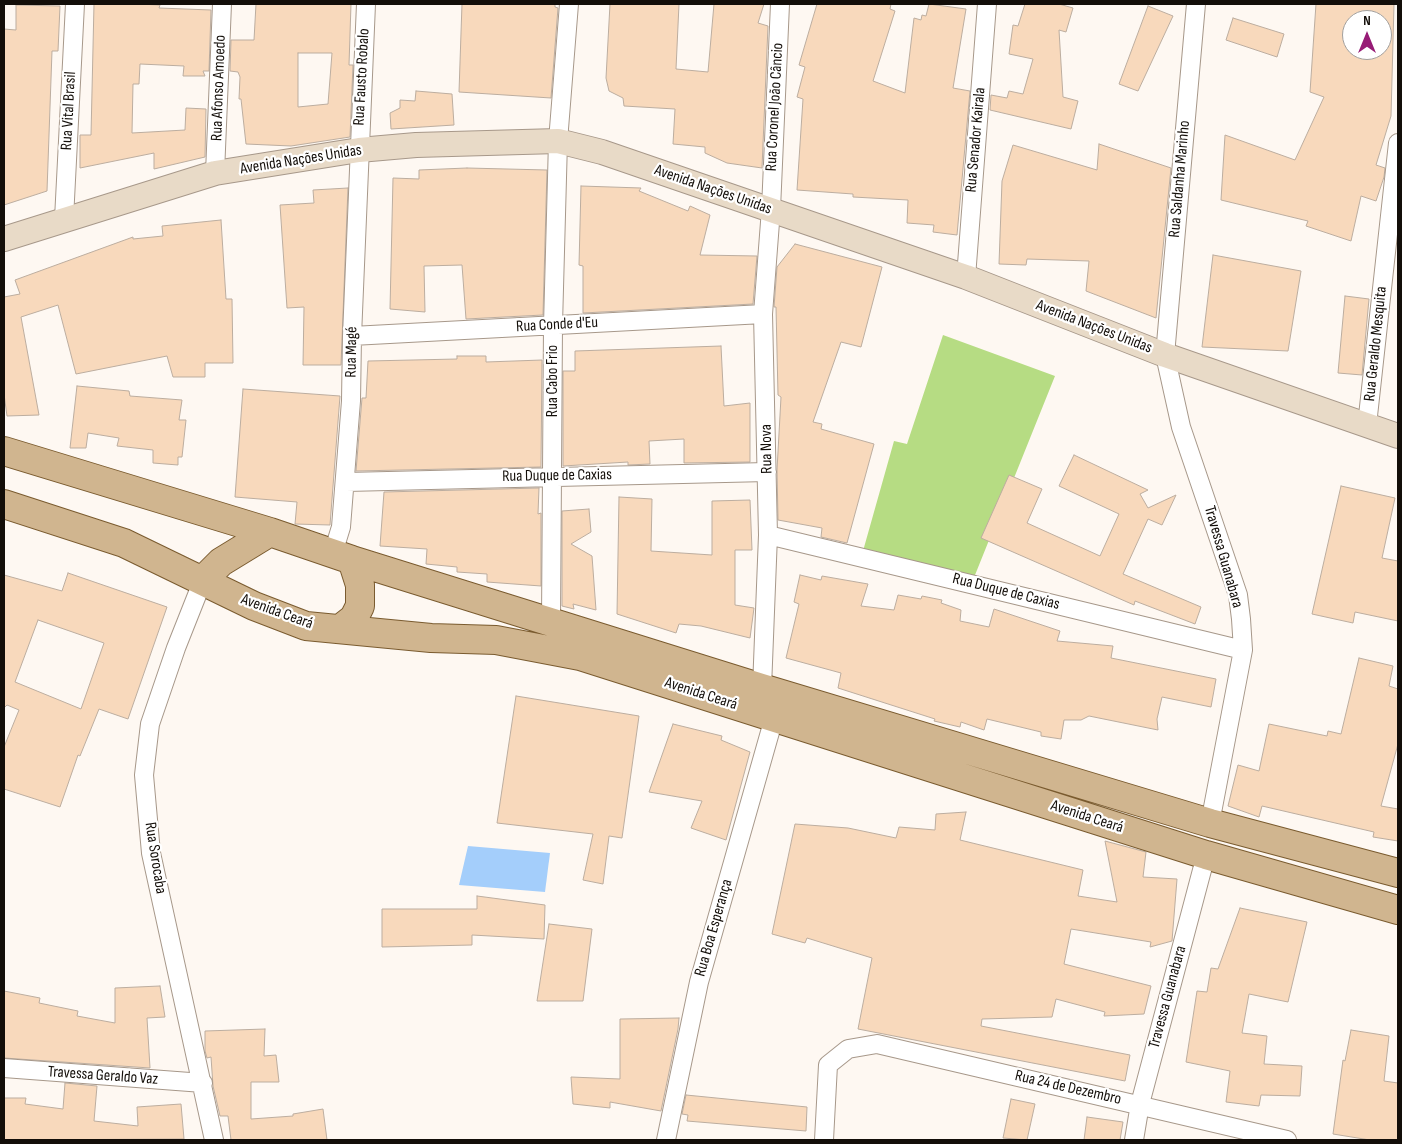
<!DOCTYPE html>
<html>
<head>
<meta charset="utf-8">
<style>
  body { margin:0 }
  #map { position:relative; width:1402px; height:1144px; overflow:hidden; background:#fef8f2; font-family:"Sofia Sans Condensed",sans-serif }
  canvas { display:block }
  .frame { position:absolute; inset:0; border:5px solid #130e09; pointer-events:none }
  .north { position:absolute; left:1342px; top:10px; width:50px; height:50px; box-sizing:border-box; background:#fff; border:1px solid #a19f9d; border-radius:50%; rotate:0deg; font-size:14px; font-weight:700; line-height:20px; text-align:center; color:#130e09 }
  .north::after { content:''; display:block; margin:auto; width:18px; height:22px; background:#971c76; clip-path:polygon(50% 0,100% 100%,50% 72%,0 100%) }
</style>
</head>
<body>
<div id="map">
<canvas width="1402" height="1144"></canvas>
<div class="frame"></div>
<div class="north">N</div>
</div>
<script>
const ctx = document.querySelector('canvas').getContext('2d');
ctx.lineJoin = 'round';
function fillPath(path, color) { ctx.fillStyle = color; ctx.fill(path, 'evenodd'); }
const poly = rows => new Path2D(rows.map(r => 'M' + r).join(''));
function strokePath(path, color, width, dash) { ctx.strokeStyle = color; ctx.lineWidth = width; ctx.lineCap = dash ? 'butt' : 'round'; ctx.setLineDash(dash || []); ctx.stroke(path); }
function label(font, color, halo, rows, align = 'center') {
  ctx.font = font + ' "Sofia Sans Condensed",sans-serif'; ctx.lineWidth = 4.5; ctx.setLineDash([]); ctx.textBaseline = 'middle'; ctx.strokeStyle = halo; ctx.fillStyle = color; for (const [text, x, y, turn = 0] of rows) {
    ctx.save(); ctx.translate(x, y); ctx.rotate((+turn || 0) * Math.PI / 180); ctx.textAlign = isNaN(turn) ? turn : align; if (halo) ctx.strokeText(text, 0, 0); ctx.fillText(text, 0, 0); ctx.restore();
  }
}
fillPath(poly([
  [943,335,1055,376,973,580,863,551,894,441,907,444]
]), '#b6dc83');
fillPath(poly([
  [468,846,550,853,545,892,459,885]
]), '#a4cefb');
const building = poly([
  [94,4,138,4,160,5,159,8,211,10,209,71,203,71,205,76,183,76,184,66,140,64,139,84,133,84,132,133,185,130,186,108,206,109,205,157,154,169,154,153,80,168,80,135,91,135,94,4],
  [256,4,351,4,349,65,353,65,350,137,291,146,246,144,241,99,239,99,240,77,238,72,230,71,231,40,254,40,256,4],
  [298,53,332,53,328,104,298,107,298,53],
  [462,4,555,4,555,7,558,8,551,98,459,92,462,4],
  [610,4,679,4,676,69,708,72,714,4,764,4,758,23,768,26,762,168,727,163,705,153,705,147,673,144,675,109,624,106,623,98,609,91,606,78,610,4],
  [817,4,891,4,890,9,895,11,873,81,905,93,914,18,921,20,922,15,926,16,929,4,966,9,953,88,970,91,957,235,933,232,934,225,907,223,908,200,853,197,853,194,797,190,803,99,797,97,805,67,799,65,817,4],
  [1025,4,1059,4,1073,8,1066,32,1059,30,1063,97,1078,101,1071,129,990,110,991,95,1007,98,1009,91,1023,94,1033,59,1009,54,1013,25,1018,26,1025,4],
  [1316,4,1394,4,1391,116,1376,165,1385,168,1384,177,1376,201,1361,196,1351,241,1306,226,1308,221,1221,200,1225,135,1295,160,1324,97,1310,92,1316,4],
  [1352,20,1382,20,1382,50,1352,50,1352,20],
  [16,5,60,6,58,51,52,51,47,191,4,205,4,29,16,30,16,5],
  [1148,6,1173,16,1138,91,1119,84,1148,6],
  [1233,18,1284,34,1277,57,1226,40,1233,18],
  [416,91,452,94,454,125,391,129,390,113,400,108,400,100,415,101,416,91],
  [1099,144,1171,168,1156,318,1086,291,1089,261,1027,259,1026,265,999,264,1002,181,1013,145,1097,170,1099,144],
  [467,168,547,170,543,315,466,319,462,265,424,266,425,312,390,309,393,178,419,179,419,170,467,168],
  [581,186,641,188,639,191,688,211,690,206,710,215,700,255,757,256,753,304,583,313,583,266,579,265,581,186],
  [348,188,341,365,303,365,304,307,287,308,280,205,314,203,313,190,348,188],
  [221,220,226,299,232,299,233,363,205,363,205,377,173,377,167,356,76,374,58,305,21,317,39,415,7,416,4,394,4,297,20,294,15,280,133,237,133,239,163,236,162,226,221,220],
  [795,244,882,267,861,347,841,342,813,422,822,424,821,429,874,444,847,543,821,537,822,528,778,520,777,470,781,397,778,395,776,307,774,307,777,267,795,244],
  [1213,255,1301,271,1288,351,1202,347,1213,255],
  [1345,296,1369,299,1362,375,1338,373,1345,296],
  [721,346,724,406,750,403,750,462,684,463,684,439,649,441,650,464,628,465,628,462,563,466,563,371,575,371,575,351,721,346],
  [457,356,486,356,486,362,542,360,541,467,356,471,362,398,366,398,368,361,457,359,457,356],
  [77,386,129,391,130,396,182,400,179,420,186,420,182,457,178,457,178,465,153,463,153,450,117,446,119,438,88,433,86,448,70,448,77,386],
  [243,389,340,396,330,525,295,524,297,502,235,497,243,389],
  [1074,455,1148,490,1140,494,1148,508,1176,495,1162,525,1148,519,1123,574,1201,607,1195,624,1135,601,1134,605,981,538,1009,475,1042,489,1027,523,1100,556,1119,514,1059,486,1074,455],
  [1341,486,1395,498,1382,558,1398,561,1398,621,1355,612,1353,623,1312,614,1341,486],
  [539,488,538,514,541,513,541,586,487,582,487,574,457,572,457,567,426,564,427,549,380,546,384,492,539,488],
  [619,497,652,499,651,551,712,555,712,501,750,500,752,550,735,550,735,605,754,608,750,638,701,626,679,624,676,633,617,614,619,497],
  [589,509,591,532,571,544,592,556,596,610,573,604,574,609,562,606,562,511,589,509],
  [68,573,167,607,128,719,99,709,80,756,78,755,60,807,4,789,4,747,19,710,7,705,4,708,4,575,62,591,68,573],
  [38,620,104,643,81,709,15,682,38,620],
  [800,575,821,580,822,576,868,584,861,606,894,610,898,595,921,599,922,596,942,600,941,603,961,610,960,621,989,627,994,609,1060,631,1057,641,1113,646,1111,658,1216,679,1211,707,1162,697,1157,719,1158,730,1089,716,1081,720,1064,720,1061,739,1041,736,1041,732,987,719,984,730,961,722,960,727,934,721,935,719,838,688,841,673,786,658,799,604,794,602,800,575],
  [1359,658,1393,666,1389,686,1398,689,1398,744,1381,806,1398,809,1398,841,1373,837,1374,832,1262,806,1259,817,1228,806,1238,765,1259,771,1269,724,1327,736,1328,731,1341,734,1359,658],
  [516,696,639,716,622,838,609,836,603,884,583,880,593,834,497,823,516,696],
  [673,724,722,736,721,740,750,752,726,840,691,828,702,801,649,792,673,724],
  [966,812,960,840,1083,870,1078,896,1117,902,1105,841,1146,852,1143,877,1177,879,1172,941,1150,947,1151,942,1071,929,1064,964,1151,986,1144,1014,1104,1016,1105,1012,1056,999,1052,1017,982,1019,981,1026,1130,1055,1125,1081,858,1029,872,958,807,938,805,943,772,934,795,824,848,828,896,838,899,827,935,830,936,814,966,812],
  [477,896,545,905,544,939,472,935,472,945,382,947,382,909,477,909,477,896],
  [1240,908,1307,922,1288,1002,1249,994,1242,1033,1267,1036,1264,1064,1302,1066,1300,1096,1261,1095,1259,1106,1226,1102,1230,1071,1186,1062,1197,991,1207,992,1211,968,1218,969,1240,908],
  [549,924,592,929,583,1001,537,1001,549,924],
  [160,986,165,1017,147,1018,150,1068,4,1058,4,991,40,998,39,1003,78,1011,77,1016,115,1023,115,988,160,986],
  [679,1018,678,1029,661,1111,610,1102,610,1108,573,1104,571,1077,620,1079,620,1019,679,1018],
  [265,1029,264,1056,276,1055,279,1082,251,1082,251,1119,293,1116,293,1114,323,1109,327,1140,231,1140,228,1116,220,1116,213,1086,211,1057,207,1058,205,1051,205,1031,265,1029],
  [1351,1030,1389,1036,1384,1081,1398,1083,1398,1140,1370,1140,1333,1134,1343,1060,1345,1061,1351,1030],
  [65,1083,97,1086,94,1121,138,1126,137,1107,181,1104,184,1139,4,1140,4,1098,26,1098,25,1104,63,1109,65,1083],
  [686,1095,807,1107,806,1131,687,1121,688,1115,682,1114,686,1095],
  [1011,1099,1035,1104,1027,1140,1003,1138,1011,1099],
  [1087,1117,1123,1122,1120,1140,1084,1140,1087,1117]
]);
fillPath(building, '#f8d9bc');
strokePath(building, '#bcad9f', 1);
const street = poly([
  [1196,4,1165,355,1181,427,1238,595,1241,619,1243,650,1210,823],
  [215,173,222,4],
  [64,219,75,4],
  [966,277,987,4],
  [352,336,763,314],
  [1367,425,1398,143],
  [346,482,767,472],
  [768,535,1243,650],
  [333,553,341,527,351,401,352,336,366,4],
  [203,580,176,648,150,724,144,775,151,853,214,1140],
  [551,620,553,325,558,141,569,4],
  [762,688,768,535,763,314,771,209,780,4],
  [4,1068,203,1083],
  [666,1140,699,982,774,718],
  [824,1140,828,1065,848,1049,877,1044,1287,1140],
  [1134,1140,1140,1104,1206,855]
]);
const secondary = poly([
  [4,239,215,173,359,150,416,145,558,141,602,152,966,277,1165,355,1398,436]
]);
const primary = poly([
  [4,451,270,532,352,560,762,688,1210,823,1398,873],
  [4,504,124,543,254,606,306,626,431,638,496,640,580,656,1206,855,1398,910],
  [203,580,221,562,270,532],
  [340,629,354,618,360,606,360,585,352,560]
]);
strokePath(street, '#a7988a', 20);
strokePath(secondary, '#a7988a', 26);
strokePath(primary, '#7a5b2f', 30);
strokePath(street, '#fff', 18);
strokePath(secondary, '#e8dac7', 24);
strokePath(primary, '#d0b58f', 28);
label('16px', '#130e09', '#fff', [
  ["Rua Fausto Robalo",362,77,-87],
  ["Rua Afonso Amoedo",219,88,-88],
  ["Rua Coronel João Câncio",775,107,-87],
  ["Rua Vital Brasil",69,111,-87],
  ["Rua Senador Kairala",976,140,-85],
  ["Avenida Nações Unidas",301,160,-9],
  ["Rua Saldanha Marinho",1180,179,-85],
  ["Avenida Nações Unidas",713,190,19],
  ["Rua Conde d'Eu",557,325,-3],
  ["Avenida Nações Unidas",1094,327,21],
  ["Rua Geraldo Mesquita",1376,344,-84],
  ["Rua Magé",352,352,-89],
  ["Rua Cabo Frio",553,381,-90],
  ["Rua Nova",767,449,-91],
  ["Rua Duque de Caxias",557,476,-1],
  ["Travessa Guanabara",1223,557,74],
  ["Rua Duque de Caxias",1006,592,14],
  ["Avenida Ceará",277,612,20],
  ["Avenida Ceará",701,694,18],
  ["Avenida Ceará",1087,817,18],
  ["Rua Sorocaba",155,858,81],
  ["Rua Boa Esperança",714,928,-74],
  ["Travessa Guanabara",1168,997,-75],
  ["Travessa Geraldo Vaz",103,1076,4],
  ["Rua 24 de Dezembro",1068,1088,13]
]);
</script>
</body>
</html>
